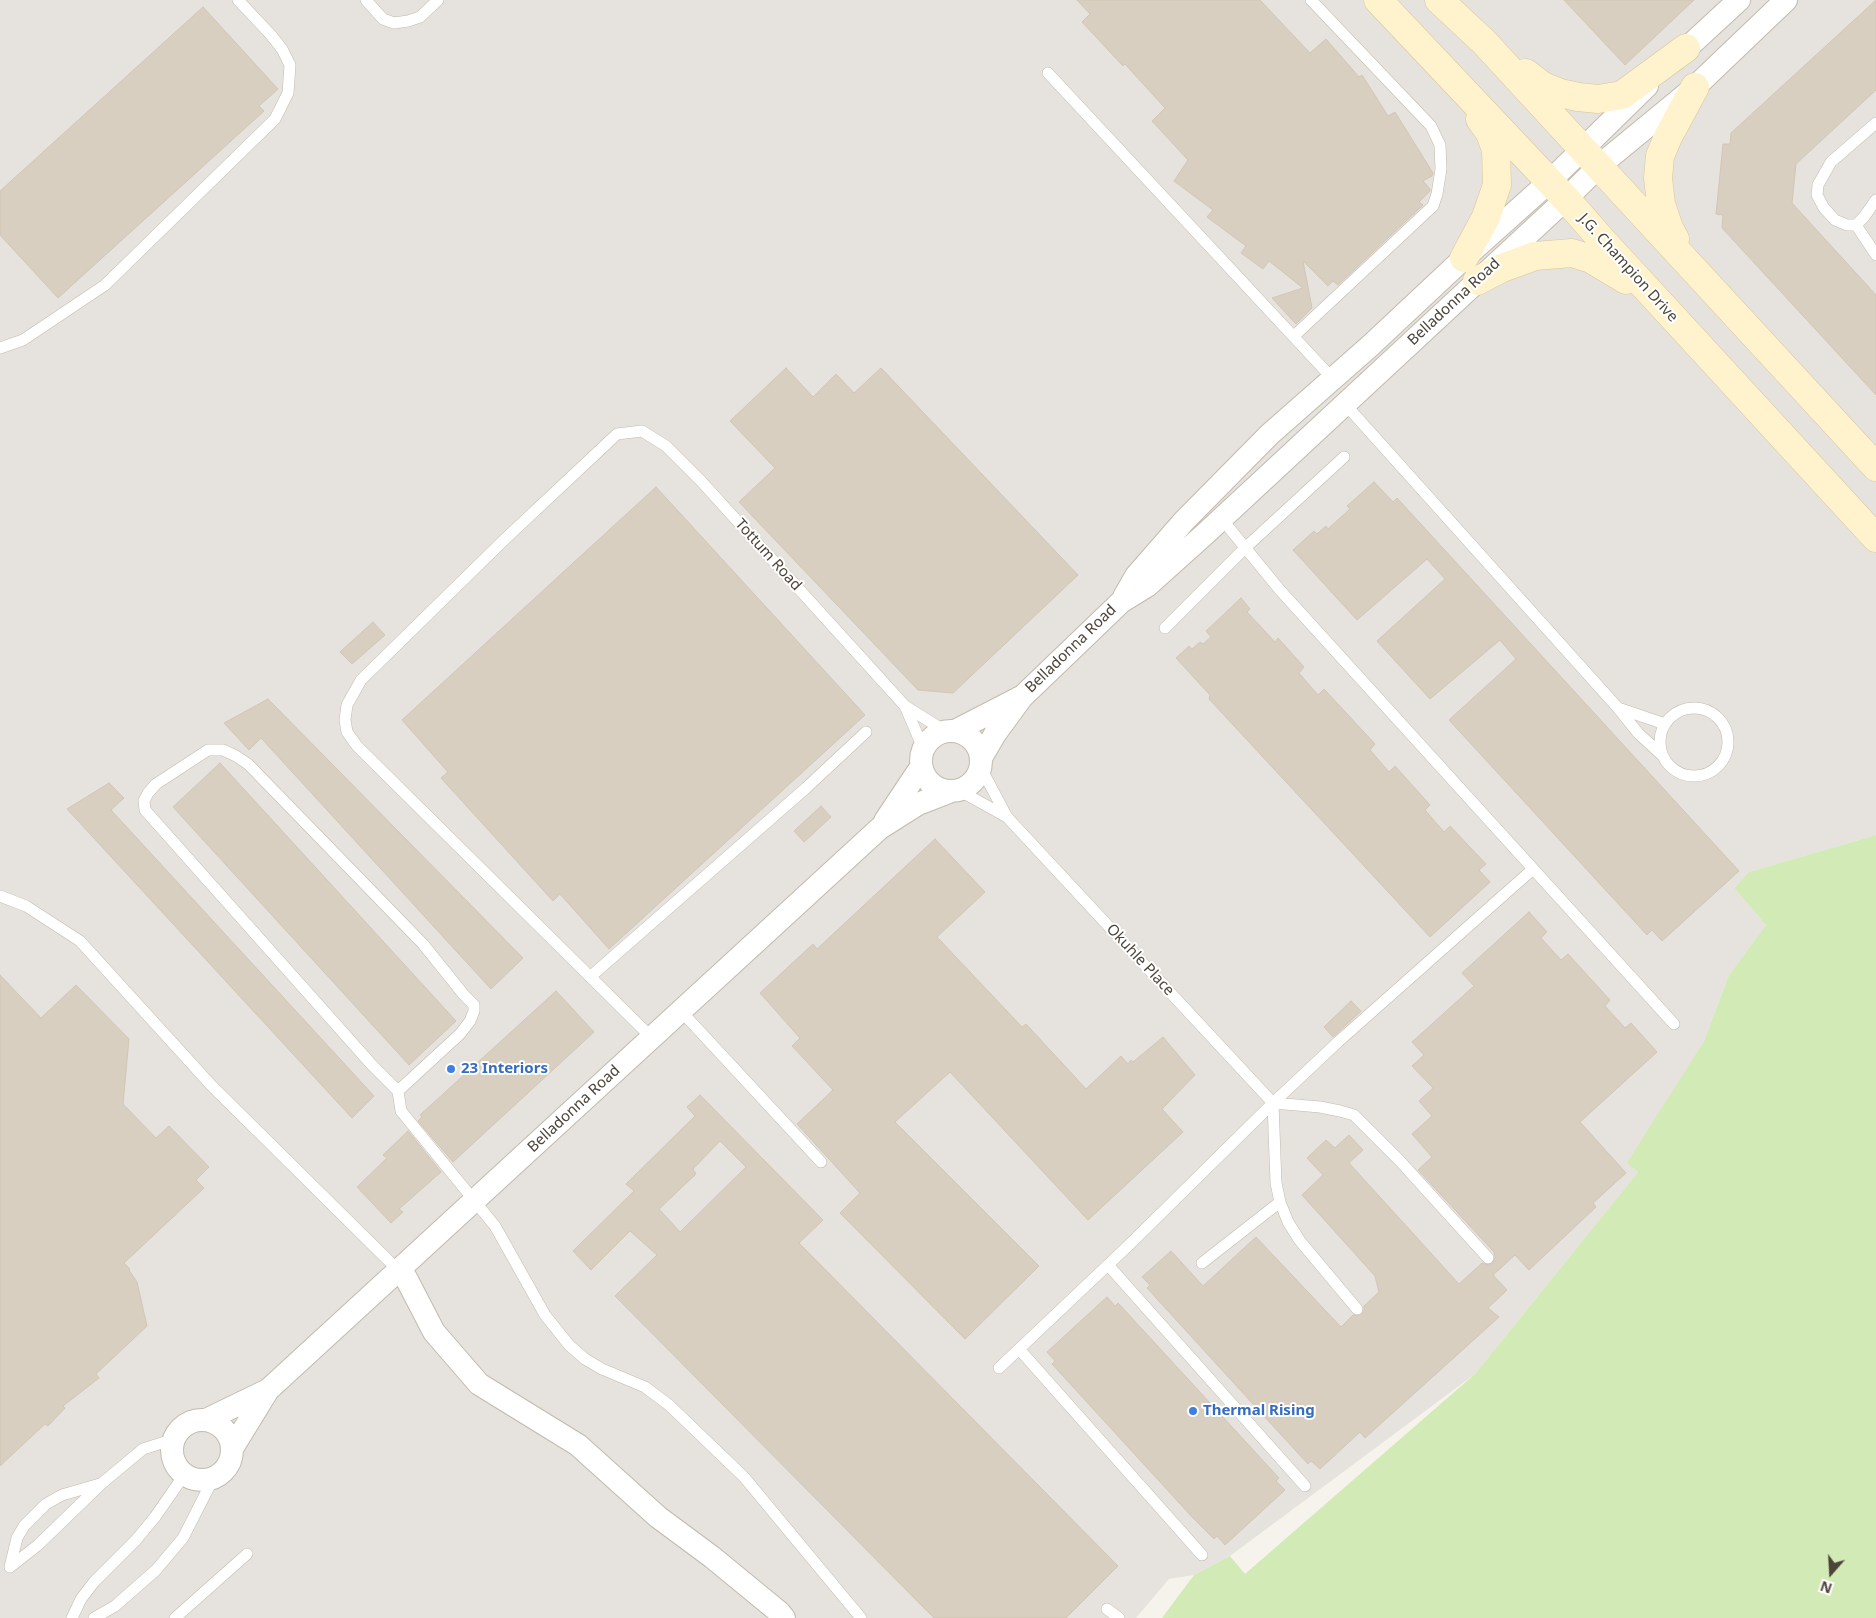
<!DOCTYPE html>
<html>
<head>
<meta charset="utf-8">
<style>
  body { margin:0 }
  #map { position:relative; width:1876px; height:1618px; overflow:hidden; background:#f6f3ec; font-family:"Noto Sans",sans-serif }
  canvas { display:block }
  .north { position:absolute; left:1806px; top:1548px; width:50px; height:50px; -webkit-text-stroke:4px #fff; paint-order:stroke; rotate:199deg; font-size:14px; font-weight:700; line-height:20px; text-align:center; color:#4b4439 }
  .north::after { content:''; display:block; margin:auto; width:18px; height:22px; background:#4b4439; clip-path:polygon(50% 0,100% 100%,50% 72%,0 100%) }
</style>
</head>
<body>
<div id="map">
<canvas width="1876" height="1618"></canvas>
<div class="north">N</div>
</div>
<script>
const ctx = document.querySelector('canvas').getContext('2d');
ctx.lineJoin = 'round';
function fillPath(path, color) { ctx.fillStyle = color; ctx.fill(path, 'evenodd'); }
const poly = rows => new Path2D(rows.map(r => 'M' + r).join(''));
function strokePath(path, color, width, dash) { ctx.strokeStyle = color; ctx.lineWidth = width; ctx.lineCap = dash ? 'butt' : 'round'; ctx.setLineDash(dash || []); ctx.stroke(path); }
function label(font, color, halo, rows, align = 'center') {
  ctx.font = font + ' "Noto Sans",sans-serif'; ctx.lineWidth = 4; ctx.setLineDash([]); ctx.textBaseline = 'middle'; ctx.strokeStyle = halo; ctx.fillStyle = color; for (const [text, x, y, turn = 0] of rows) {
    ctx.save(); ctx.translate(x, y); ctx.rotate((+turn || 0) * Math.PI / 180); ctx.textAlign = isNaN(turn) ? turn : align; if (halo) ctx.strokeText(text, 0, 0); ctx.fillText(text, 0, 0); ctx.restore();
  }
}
fillPath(poly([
  [0,0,1876,0,1876,835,1749,872,1734,888,1766,925,1729,975,1704,1041,1628,1163,1638,1172,1475,1374,1230,1556,1194,1575,1169,1579,1136,1618,0,1618]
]), '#e6e2dd');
fillPath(poly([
  [1876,835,1876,1618,1162,1618,1194,1575,1230,1556,1245,1574,1475,1374,1638,1172,1627,1163,1704,1041,1729,975,1766,925,1734,888,1749,872]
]), '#d2eab5');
const building = poly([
  [1077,0,1260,0,1310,53,1326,39,1359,77,1362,75,1388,116,1395,112,1433,173,1432,176,1423,181,1430,189,1430,191,1419,202,1423,205,1338,285,1333,281,1328,286,1303,261,1312,308,1296,324,1272,298,1303,288,1269,261,1263,269,1241,253,1246,246,1207,217,1213,210,1174,181,1188,160,1152,121,1165,108,1125,64,1123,66,1082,22,1090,14,1077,0],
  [1564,0,1694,0,1625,65,1564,0],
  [1876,0,1876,90,1796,164,1792,203,1876,295,1876,395,1722,228,1723,215,1716,214,1723,144,1730,144,1731,133,1876,0],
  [203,7,278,89,259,106,264,111,58,298,0,235,0,191,203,7],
  [786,368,813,397,836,374,854,393,881,368,1078,575,953,693,918,690,739,502,775,468,730,421,786,368],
  [1374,482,1393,502,1397,498,1739,871,1662,941,1652,930,1647,935,1449,720,1516,659,1500,640,1430,699,1377,641,1445,579,1427,559,1357,620,1293,550,1314,531,1317,534,1326,526,1328,529,1350,509,1347,506,1374,482],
  [656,487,865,715,609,949,560,894,553,901,441,778,448,772,402,720,656,487],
  [1241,598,1250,609,1247,612,1275,642,1278,638,1304,667,1299,673,1318,695,1324,689,1375,744,1370,750,1389,772,1395,766,1430,805,1425,810,1444,832,1450,826,1486,864,1479,870,1490,882,1430,937,1209,699,1210,695,1176,658,1189,646,1192,649,1200,642,1203,644,1211,637,1206,631,1241,598],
  [373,622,385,635,352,664,340,652,373,622],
  [268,699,523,958,491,989,261,738,249,750,224,723,268,699],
  [220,763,456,1021,409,1065,173,807,220,763],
  [109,783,124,798,111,810,374,1096,352,1118,67,809,109,783],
  [821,806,831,817,804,842,794,831,821,806],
  [935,839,985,892,937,937,1022,1027,1026,1024,1086,1089,1121,1056,1128,1064,1131,1060,1133,1062,1163,1037,1195,1075,1162,1109,1183,1132,1088,1220,950,1072,895,1122,1039,1266,965,1339,840,1213,860,1193,797,1124,833,1090,792,1046,800,1038,760,993,813,944,817,949,935,839],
  [1529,912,1547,932,1541,938,1561,960,1568,954,1610,1000,1605,1006,1625,1028,1631,1023,1657,1052,1580,1122,1626,1173,1593,1203,1596,1207,1529,1270,1515,1255,1493,1275,1507,1290,1488,1308,1499,1317,1365,1438,1360,1432,1320,1469,1311,1461,1308,1464,1273,1426,1147,1288,1150,1285,1142,1277,1171,1251,1203,1286,1256,1237,1341,1327,1353,1315,1361,1315,1364,1311,1364,1306,1379,1292,1375,1276,1302,1195,1323,1175,1307,1158,1326,1140,1335,1148,1349,1135,1363,1150,1349,1163,1459,1284,1482,1263,1489,1265,1493,1263,1495,1257,1494,1252,1418,1170,1432,1157,1412,1134,1432,1116,1419,1101,1433,1088,1412,1066,1424,1055,1412,1042,1474,986,1462,973,1529,912],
  [0,975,41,1018,76,985,129,1039,123,1104,156,1138,169,1126,209,1167,196,1180,204,1188,124,1263,130,1269,129,1270,137,1282,147,1326,96,1374,99,1378,63,1406,65,1408,48,1426,45,1424,0,1466,0,975],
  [556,991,594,1032,453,1162,418,1121,422,1117,420,1115,556,991],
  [1351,1001,1361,1011,1333,1037,1324,1027,1351,1001],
  [700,1095,823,1220,799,1243,1118,1566,1066,1618,934,1618,615,1296,657,1255,630,1231,591,1270,573,1251,634,1191,626,1184,695,1116,687,1107,700,1095],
  [720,1141,746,1167,680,1232,659,1209,696,1174,693,1169,720,1141],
  [408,1131,441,1172,399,1209,403,1212,391,1223,357,1187,387,1158,383,1155,408,1131],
  [1107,1297,1115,1306,1118,1303,1279,1478,1276,1481,1285,1490,1225,1545,1217,1536,1214,1539,1193,1518,1052,1364,1055,1361,1047,1352,1107,1297]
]);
fillPath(building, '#d8cfc1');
strokePath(building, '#d3c7b4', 1);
const lane = poly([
  [366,0,383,19,394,23,408,21,420,17,438,0],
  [1048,73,1333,379],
  [1876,123,1831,162,1818,185,1817,195,1824,208,1835,220,1847,225,1856,225,1864,217,1876,200],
  [1856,225,1876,255],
  [1294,336,1433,206,1437,194,1441,169,1440,145,1431,126,1311,0],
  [0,348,23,340,105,285,275,119,288,93,290,65,282,49,271,35,238,0],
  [1345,404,1618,708,1638,733,1663,756],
  [1221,518,1279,589,1674,1024],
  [1165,628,1245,548,1344,457],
  [905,706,923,748],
  [1618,708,1665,724],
  '1660 742a34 34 0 1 1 68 0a34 34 0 1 1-68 0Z',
  [981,768,1007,817,1273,1103],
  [960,791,1007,817],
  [0,896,26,906,80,941,211,1085,398,1270],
  [590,977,806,788,866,732],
  [681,1011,821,1162],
  [652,1038,357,746,347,732,345,720,347,705,361,680,505,539,617,434,642,431,666,446,701,481,905,706,945,731],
  [398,1091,460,1034,470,1021,474,1011,474,1005,464,995,423,944,248,764,236,756,223,750,208,750,156,784,148,793,144,801,145,810,372,1065,398,1091,401,1111,495,1226,545,1315,569,1345,585,1359,602,1369,645,1387,669,1405,744,1477,861,1618],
  [1273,1103,1320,1107,1340,1111,1354,1115,1400,1161,1488,1258],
  [1273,1103,1276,1183,1280,1202,1288,1222,1300,1241,1357,1309],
  [1202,1263,1280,1202],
  [1108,1265,1305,1486],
  [1019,1349,1202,1555],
  [999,1368,1130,1244,1273,1103,1339,1041,1533,869],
  [10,1567,38,1545,101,1484,143,1449,174,1439],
  [10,1567,17,1538,24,1526,46,1504,62,1495,100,1484],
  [1107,1609,1119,1618],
  [72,1618,81,1599,94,1582,136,1540,155,1517,184,1475],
  [94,1618,115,1606,156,1570,183,1538,213,1479],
  [175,1618,247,1554]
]);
const street = poly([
  [1674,60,1739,0],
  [1124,597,1136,576,1184,521,1270,434,1370,346,1464,258,1549,182,1647,86],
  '921 761a30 30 0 1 1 60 0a30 30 0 1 1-60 0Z',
  [955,731,1021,697],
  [981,758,995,734,1022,697,1121,602,1147,586,1205,534,1566,199,1599,166,1695,87,1786,0],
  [885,821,921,767],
  [398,1270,406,1278,434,1332,479,1384,578,1445,658,1517,712,1557,779,1612,784,1618],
  '172 1450a30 30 0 1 1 60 0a30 30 0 1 1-60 0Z',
  [206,1420,268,1390],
  [233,1447,268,1390,880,828,918,804,949,792]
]);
const secondary = poly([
  [1378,0,1566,199,1601,239,1876,538],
  [1439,0,1484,42,1876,467],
  [1526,73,1543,86,1560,93,1578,97,1598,99,1622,95,1686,48],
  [1675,239,1669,228,1661,204,1658,178,1660,156,1668,137,1695,87],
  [1464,258,1486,217,1497,185,1496,150,1490,133,1480,119],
  [1477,281,1502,268,1535,256,1572,253,1591,259,1626,280]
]);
strokePath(lane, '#c2bbae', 12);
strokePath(street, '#c2bbae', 24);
strokePath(secondary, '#d6c79b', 29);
strokePath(lane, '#fff', 11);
strokePath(street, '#fff', 22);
strokePath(secondary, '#fff3cd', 28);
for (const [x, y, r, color] of [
  [451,1069,5,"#3f7fe0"],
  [1193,1411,5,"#3f7fe0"]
]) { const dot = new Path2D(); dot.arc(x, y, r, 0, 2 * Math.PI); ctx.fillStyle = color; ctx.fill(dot); strokePath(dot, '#fff', 2); }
label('15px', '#4b4439', '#fff', [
  ["J.G. Champion Drive",1628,268,48],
  ["Belladonna Road",1454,302,-43],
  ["Tottum Road",768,555,48],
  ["Belladonna Road",1071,649,-44],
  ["Okuhle Place",1140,960,47],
  ["Belladonna Road",574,1109,-43]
]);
label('bold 15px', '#366cbe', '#fff', [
  ["23 Interiors",461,1069],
  ["Thermal Rising",1203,1411]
], 'left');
</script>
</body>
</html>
